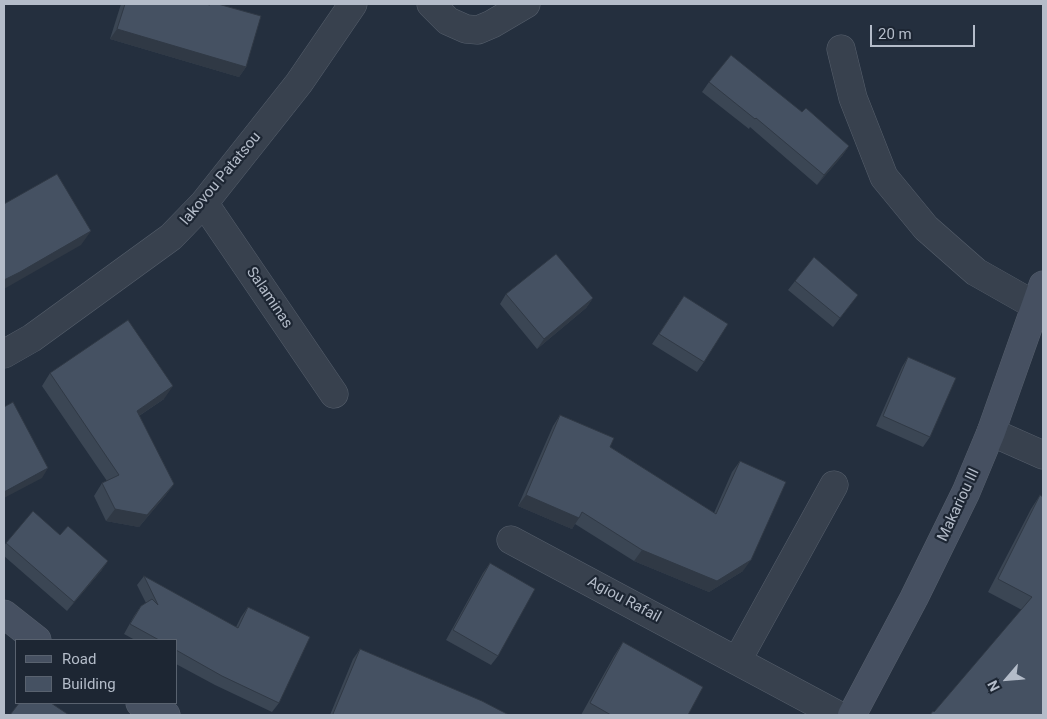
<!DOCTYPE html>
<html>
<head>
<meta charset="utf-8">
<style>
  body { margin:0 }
  #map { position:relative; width:1047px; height:719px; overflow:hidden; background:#242f3e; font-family:Roboto,sans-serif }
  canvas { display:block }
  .frame { position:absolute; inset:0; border:5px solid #b4bcc9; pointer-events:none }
  .legend { position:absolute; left:15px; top:639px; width:162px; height:65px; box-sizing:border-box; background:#1d2633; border:1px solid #59626f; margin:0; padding:6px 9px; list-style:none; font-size:15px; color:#b4bcc9 }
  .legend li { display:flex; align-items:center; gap:10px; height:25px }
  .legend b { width:25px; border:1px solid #59626f }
  .north { position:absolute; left:982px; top:654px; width:50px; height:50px; -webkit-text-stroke:4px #1d2633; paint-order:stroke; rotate:243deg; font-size:14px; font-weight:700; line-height:20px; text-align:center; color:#b4bcc9 }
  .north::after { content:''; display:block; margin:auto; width:18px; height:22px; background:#b4bcc9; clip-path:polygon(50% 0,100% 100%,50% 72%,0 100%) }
  .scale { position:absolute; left:870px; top:25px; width:105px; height:22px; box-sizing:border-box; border:2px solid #b4bcc9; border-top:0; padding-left:6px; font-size:15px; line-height:18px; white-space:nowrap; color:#b4bcc9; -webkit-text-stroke:4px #1d2633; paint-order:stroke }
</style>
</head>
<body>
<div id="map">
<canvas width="1047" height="719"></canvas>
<div class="frame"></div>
<ul class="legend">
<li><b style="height:6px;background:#465061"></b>Road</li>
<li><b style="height:14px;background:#455162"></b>Building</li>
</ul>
<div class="north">N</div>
<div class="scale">20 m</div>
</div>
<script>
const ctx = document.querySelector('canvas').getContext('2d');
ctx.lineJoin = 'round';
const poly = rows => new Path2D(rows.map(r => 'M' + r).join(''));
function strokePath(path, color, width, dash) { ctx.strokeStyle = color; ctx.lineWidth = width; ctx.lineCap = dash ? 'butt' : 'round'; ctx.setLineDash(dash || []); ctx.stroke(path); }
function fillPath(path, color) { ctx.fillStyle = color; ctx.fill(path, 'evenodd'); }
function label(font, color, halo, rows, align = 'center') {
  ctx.font = font + ' Roboto,sans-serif'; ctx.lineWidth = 4.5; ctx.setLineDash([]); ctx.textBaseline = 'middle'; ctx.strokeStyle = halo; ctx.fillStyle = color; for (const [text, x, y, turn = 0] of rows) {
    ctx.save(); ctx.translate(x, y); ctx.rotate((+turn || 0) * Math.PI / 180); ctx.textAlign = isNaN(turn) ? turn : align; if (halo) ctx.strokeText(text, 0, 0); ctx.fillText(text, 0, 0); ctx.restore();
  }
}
const street = poly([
  [431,4,448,21,466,29,478,30,492,24,526,4],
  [841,49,853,98,884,177,926,228,976,272,1036,306],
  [204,203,334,394],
  [4,354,32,338,171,237,204,203,299,83,353,4],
  [991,432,1043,455],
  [511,540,838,715],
  [737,661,834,485]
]);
const secondary = poly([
  [4,614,37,640],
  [140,703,166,715],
  [852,715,914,598,966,492,991,432,1043,285]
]);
strokePath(street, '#565f6c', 29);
strokePath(secondary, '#565f6c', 29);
strokePath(street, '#38414e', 28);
strokePath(secondary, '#465061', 28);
fillPath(poly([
  [121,4,205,4,209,5,210,4,218,4,246,67,239,77,110,39],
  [709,82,802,112,849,146,842,156,817,185,750,127,749,129,702,92],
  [795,281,851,304,833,327,788,290],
  [506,294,593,298,586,308,537,349,500,304],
  [684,296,704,362,697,372,652,344],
  [908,357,930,437,923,447,876,426,902,367],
  [50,373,164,399,139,416,174,484,165,496,139,527,106,521,94,496,102,483,107,481,42,386],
  [560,415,714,513,732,472,740,461,743,571,709,592,634,561,575,524,572,529,518,506,553,426],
  [1040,495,1043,715,930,715,934,712,1022,610,988,592,1031,509],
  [60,535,108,561,101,571,67,611,4,556,4,546,6,543],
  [490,563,498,656,491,665,446,640,483,573],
  [144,576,236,627,241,617,248,607,279,703,272,712,215,685,176,664,176,640,135,640,124,634,134,616,141,606,146,603,137,585],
  [623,642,688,715,581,715,614,656],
  [360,649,509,715,330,715,353,659]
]), '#3b4654');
fillPath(poly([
  [117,29,246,67,239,77,110,39],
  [849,146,842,156,817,185,824,175],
  [91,231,81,245,4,289,4,280],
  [593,298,586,308,537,349,544,339],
  [173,386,164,399,128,423,137,411],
  [48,468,42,478,4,498,4,492],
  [174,484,165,496,139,527,106,521,115,509],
  [526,495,579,518,572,529,518,506],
  [642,550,751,560,743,571,709,592,634,561],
  [108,561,101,571,67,611,74,602]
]), '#303945');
const building = poly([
  [125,4,205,4,210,5,211,4,218,4,261,16,246,67,117,29,125,4],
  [731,55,802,112,806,108,849,146,824,175,756,118,755,119,709,82,731,55],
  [57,174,91,231,20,272,4,280,4,204,57,174],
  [556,254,593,298,544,339,506,294,556,254],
  [814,257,858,295,840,318,795,281,814,257],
  [684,296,728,324,704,362,659,334,684,296],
  [128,320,173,386,137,411,174,484,147,515,115,509,102,483,119,475,50,373,128,320],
  [908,357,956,378,930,437,883,416,908,357],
  [13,402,48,468,4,492,4,407,13,402],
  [560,415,614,438,610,447,716,514,740,461,786,482,751,560,717,581,642,550,582,512,579,518,526,495,560,415],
  [1040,495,1043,497,1043,715,930,715,933,711,934,712,1032,597,998,579,1040,495],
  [33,511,60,535,68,526,108,561,74,602,6,543,33,511],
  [490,563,535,589,498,656,453,630,490,563],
  [144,576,238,628,248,607,310,637,279,703,222,676,176,650,176,640,159,640,130,624,141,606,152,599,158,605,144,576],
  [623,642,703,687,688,715,611,715,590,703,623,642],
  [360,649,482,701,509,715,335,715,333,714,360,649],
  [19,703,51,703,69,715,10,715,19,703]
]);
fillPath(building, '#455162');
strokePath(building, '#303945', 1);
label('15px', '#b4bcc9', '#1d2633', [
  ["Iakovou Patatsou",221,179,-50],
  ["Salaminas",269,298,56],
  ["Makariou III",959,505,-65],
  ["Agiou Rafail",624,600,28]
]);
</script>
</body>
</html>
